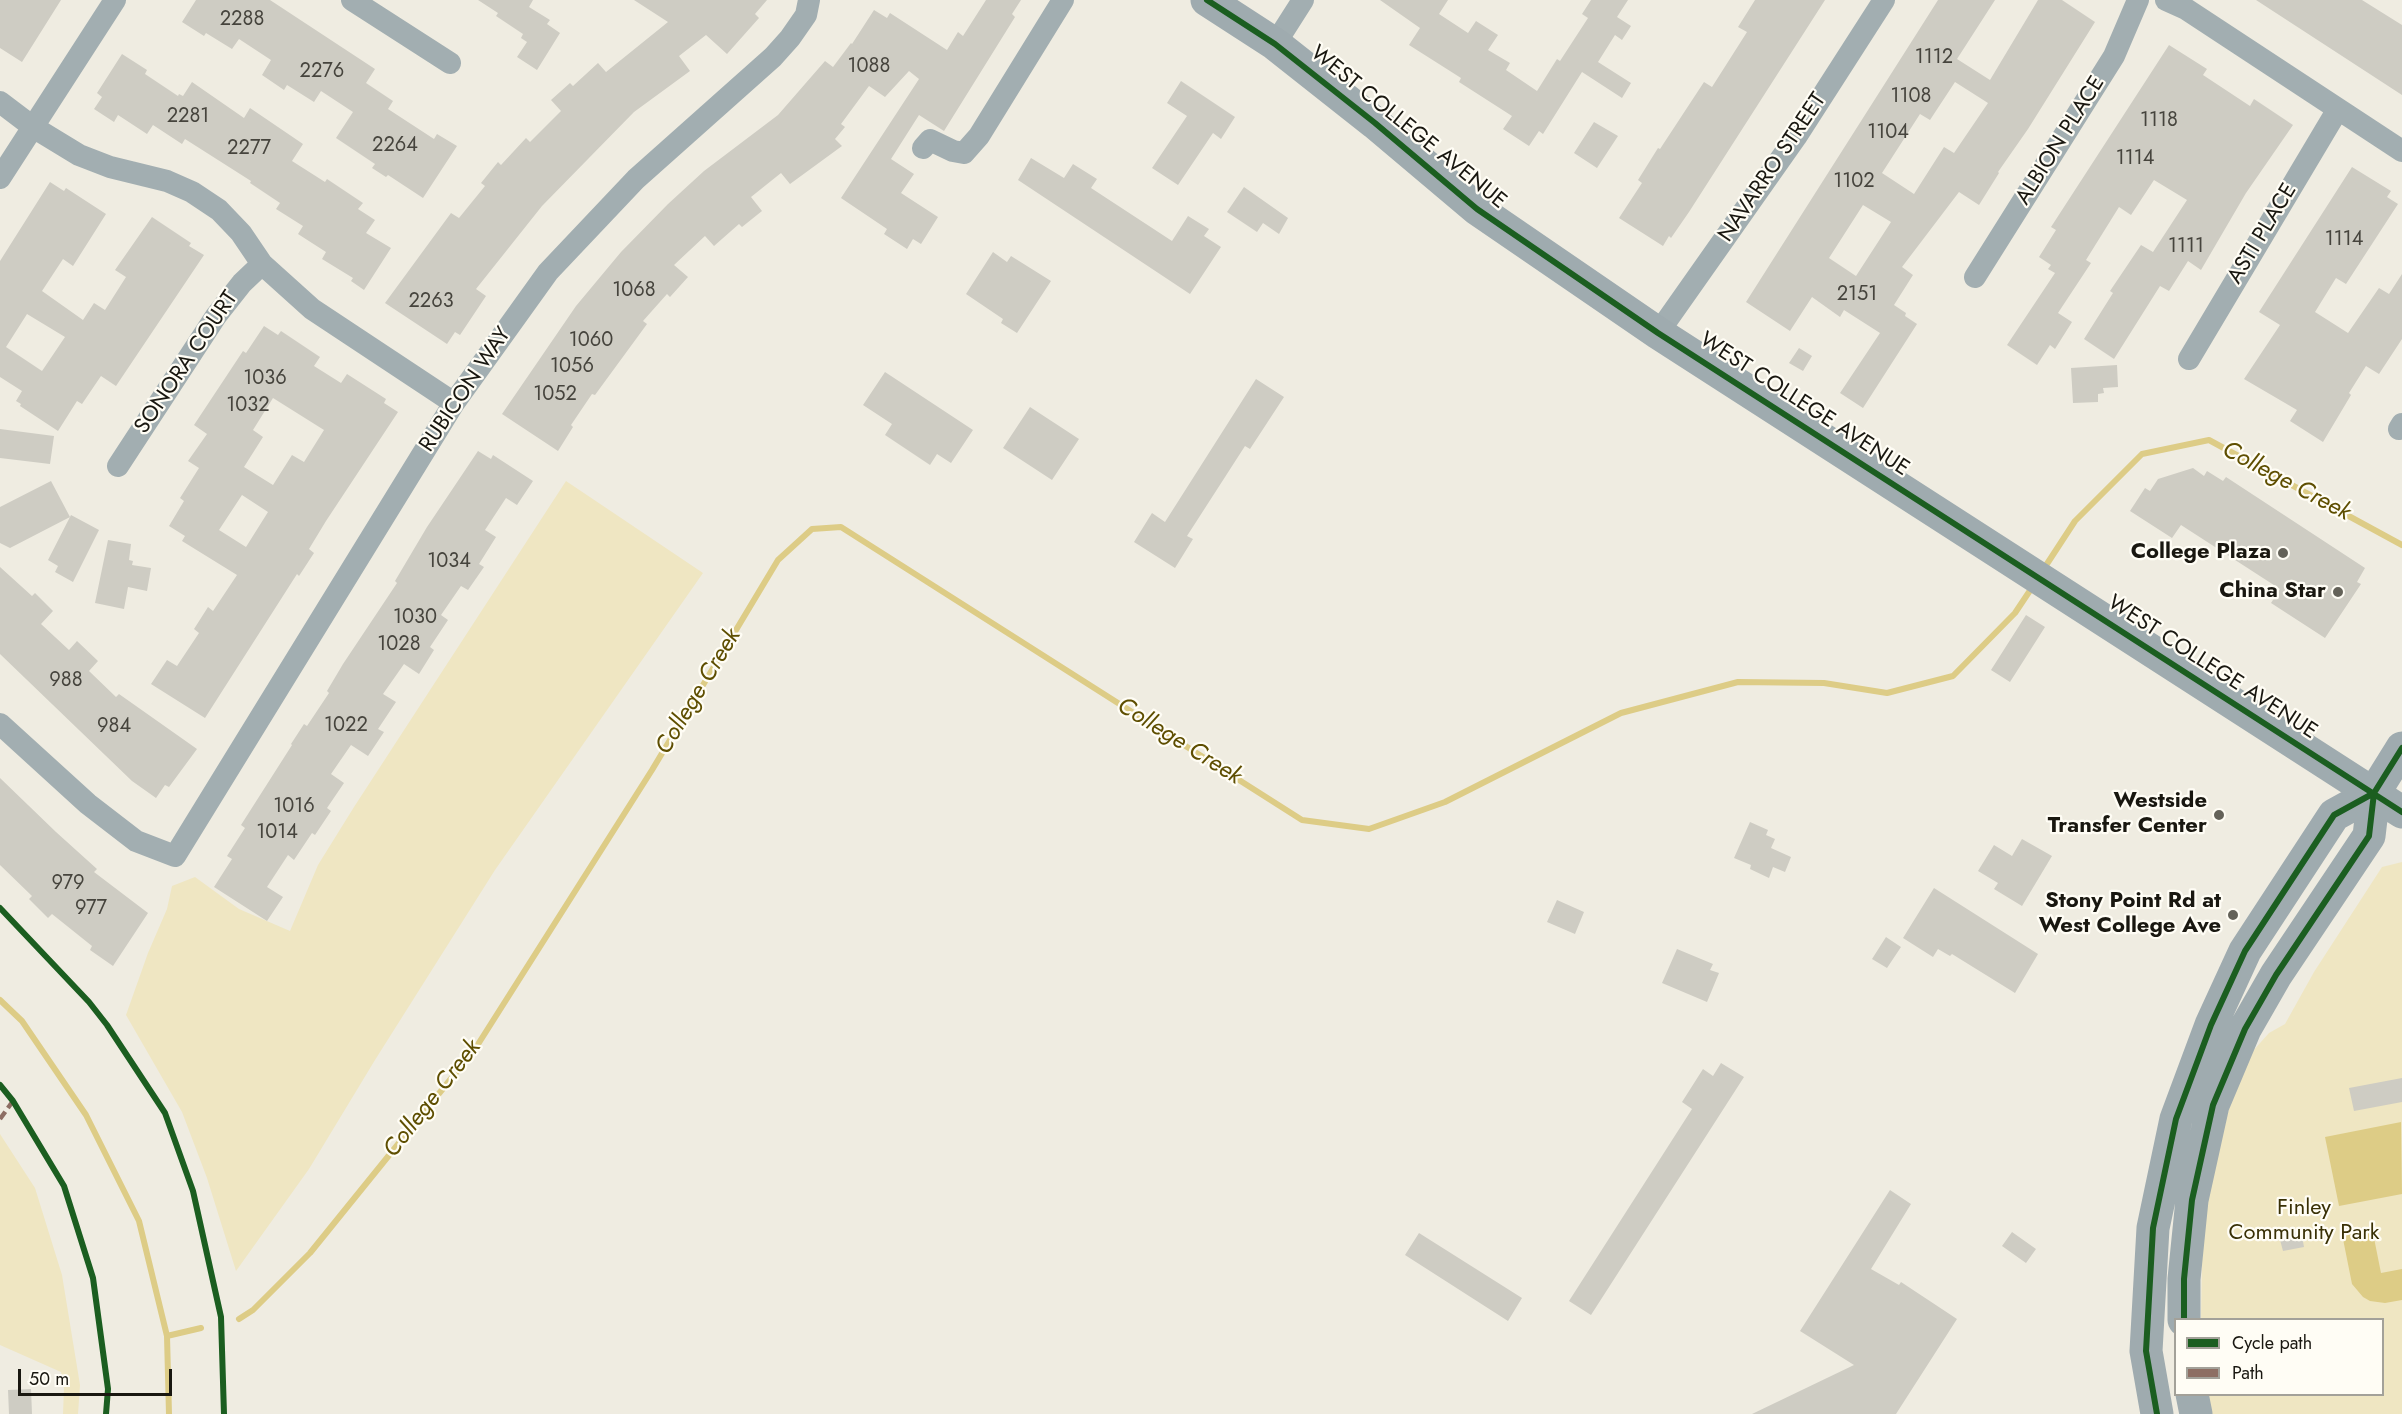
<!DOCTYPE html>
<html>
<head>
<meta charset="utf-8">
<style>
  body { margin:0 }
  #map { position:relative; width:2402px; height:1414px; overflow:hidden; background:#efece1; font-family:Jost,sans-serif }
  canvas { display:block }
  .legend { position:absolute; left:2174px; top:1318px; width:210px; height:78px; box-sizing:border-box; background:#fffdf5; border:2px solid #a3a199; margin:0; padding:8px 10px; list-style:none; font-size:18px; color:#191710 }
  .legend li { display:flex; align-items:center; gap:12px; height:30px }
  .legend b { width:30px; border:2px solid #a3a199 }
  .scale { position:absolute; left:18px; top:1369px; width:154px; height:27px; box-sizing:border-box; border:3px solid #191710; border-top:0; padding-left:8px; font-size:18px; line-height:21px; white-space:nowrap; color:#191710; -webkit-text-stroke:4px #fffdf5; paint-order:stroke }
</style>
</head>
<body>
<div id="map">
<canvas width="2402" height="1414"></canvas>
<ul class="legend">
<li><b style="height:8px;background:#1b5e20"></b>Cycle path</li>
<li><b style="height:8px;background:#8d6e63"></b>Path</li>
</ul>
<div class="scale">50 m</div>
</div>
<script>
const ctx = document.querySelector('canvas').getContext('2d');
ctx.lineJoin = 'round';
function fillPath(path, color) { ctx.fillStyle = color; ctx.fill(path, 'evenodd'); }
const poly = rows => new Path2D(rows.map(r => 'M' + r).join(''));
function strokePath(path, color, width, dash) { ctx.strokeStyle = color; ctx.lineWidth = width; ctx.lineCap = dash ? 'butt' : 'round'; ctx.setLineDash(dash || []); ctx.stroke(path); }
function label(font, color, halo, rows, align = 'center') {
  ctx.font = font + ' Jost,sans-serif'; ctx.lineWidth = 4.5; ctx.setLineDash([]); ctx.textBaseline = 'middle'; ctx.strokeStyle = halo; ctx.fillStyle = color; for (const [text, x, y, turn = 0] of rows) {
    ctx.save(); ctx.translate(x, y); ctx.rotate((+turn || 0) * Math.PI / 180); ctx.textAlign = isNaN(turn) ? turn : align; if (halo) ctx.strokeText(text, 0, 0); ctx.fillText(text, 0, 0); ctx.restore();
  }
}
fillPath(poly([
  [566,481,703,573,495,870,375,1060,309,1169,236,1271,207,1178,182,1112,126,1015,148,953,167,909,172,886,195,877,239,909,290,931,318,865,354,807],
  [2402,862,2402,1414,2211,1414,2208,1395,2382,1394,2382,1320,2201,1320,2202,1258,2207,1205,2227,1115,2238,1082,2252,1052,2269,1033,2285,1024,2314,972,2382,867],
  [0,1134,35,1188,62,1275,80,1385,78,1414,63,1414,64,1388,61,1372,0,1345]
]), '#efe6c2');
fillPath(poly([
  [2401,1122,2402,1194,2339,1206,2325,1137],
  [2372,1228,2381,1273,2402,1269,2402,1300,2385,1303,2370,1301,2363,1297,2352,1284,2342,1234]
]), '#ddcc86');
strokePath(poly([
  [2043,570,2075,521,2142,454,2209,440,2402,545],
  [0,1000,22,1021,86,1115,139,1221,167,1336,169,1414],
  [239,1319,253,1310,310,1253,475,1049,652,770,778,560,812,529,841,527,1302,820,1369,829,1445,802,1621,713,1738,682,1824,683,1887,693,1953,676,2015,613,2033,586],
  [167,1336,201,1328]
]), '#ddcc86', 6);
fillPath(poly([
  [0,0,61,0,22,62,0,48],
  [196,0,270,0,375,69,366,83,393,101,388,109,434,139,437,134,457,146,423,198,388,175,386,177,372,168,375,164,336,138,353,112,321,91,314,102,287,85,284,90,262,75,271,60,239,39,232,49,206,33,204,36,182,22],
  [478,0,533,0,529,7,550,20,547,24,560,33,537,70,517,57,527,42,521,38,523,34,496,16,498,13],
  [634,0,767,0,755,14,759,18,727,54,706,35,679,56,690,71,634,112,542,206,476,289,486,296,460,335,455,332,447,344,385,303,451,213,459,218,485,186,481,183,498,162,501,165,526,138,530,142,561,111,551,100,570,83,573,86,598,63,606,72,668,22],
  [986,0,1021,0,1012,14,1015,17,944,131,919,115,891,159,914,174,901,193,938,217,921,244,913,239,907,249,884,234,887,229,841,198,919,79,909,71,885,97,869,86,841,124,845,127,835,139,842,146,790,184,781,173,751,197,762,211,742,227,739,224,714,246,705,236,674,265,688,277,670,297,667,294,643,321,647,324,595,395,592,394,571,425,573,427,558,451,502,414,576,306,621,252,668,204,704,171,778,115,825,61,833,67,851,43,852,44,874,10,887,18,890,13,947,50,958,32,963,36],
  [1380,0,1448,0,1439,14,1468,33,1476,21,1498,35,1488,50,1510,63,1506,70,1537,91,1557,59,1560,61,1588,18,1582,14,1591,0,1628,0,1617,17,1631,26,1622,40,1615,35,1598,62,1631,83,1622,98,1582,72,1543,134,1539,131,1529,146,1503,129,1512,116,1459,82,1461,78,1409,45,1420,28],
  [1755,0,1825,0,1689,212,1671,238,1669,236,1663,246,1619,218,1642,183,1638,180,1658,148,1660,149,1704,82,1712,87,1747,32,1738,27],
  [1938,0,1995,0,1957,59,1990,80,2038,0,2062,0,2095,22,2028,129,1998,172,1999,173,1979,205,1959,192,1902,267,1913,275,1894,305,1906,313,1905,316,1917,324,1863,408,1840,393,1880,333,1844,310,1840,317,1812,297,1790,331,1746,302],
  [1955,82,1988,103,1954,153,1944,147,1914,194,1882,173,1920,114,1930,120],
  [1863,205,1891,222,1856,276,1829,258],
  [2256,0,2362,0,2402,25,2402,95],
  [2169,45,2207,69,2203,75,2250,106,2254,99,2293,125,2246,193,2201,270,2188,261,2169,291,2160,286,2114,359,2084,339,2113,293,2110,291,2141,245,2153,252,2187,200,2154,180,2131,215,2119,207,2086,260,2091,263,2058,313,2072,322,2055,349,2050,345,2037,365,2007,345,2055,273,2048,269,2051,265,2039,257,2056,230,2051,227],
  [122,54,147,70,145,74,178,96,179,94,183,96,192,82,244,118,250,108,303,144,292,161,325,182,327,179,363,203,358,209,375,220,366,233,391,248,364,290,351,281,353,278,322,259,326,252,298,234,303,226,276,209,280,203,250,183,251,181,185,139,182,144,153,125,147,134,118,115,114,122,94,109,102,97,97,93],
  [1181,81,1235,117,1221,139,1213,133,1178,185,1152,168,1187,116,1167,103],
  [1594,122,1618,136,1597,168,1574,153],
  [1031,158,1064,178,1073,164,1097,179,1091,188,1172,241,1188,216,1209,229,1204,236,1221,247,1190,294,1018,180],
  [2352,167,2391,191,2387,197,2398,204,2346,284,2336,278,2315,312,2348,333,2379,288,2389,294,2402,274,2402,339,2379,374,2366,366,2349,393,2351,395,2323,442,2290,421,2297,410,2244,379,2280,325,2259,312],
  [50,182,64,191,66,188,106,214,73,266,63,259,42,291,83,320,94,303,105,310,126,277,115,270,152,217,191,243,189,246,204,255,116,386,101,376,82,404,77,401,58,431,20,406,21,404,16,401,22,391,0,377,0,261],
  [27,314,65,337,42,371,6,347],
  [1244,187,1288,218,1279,234,1263,223,1257,232,1227,212],
  [993,252,1007,262,1011,256,1051,281,1017,333,1001,323,1003,319,966,294],
  [264,326,278,335,281,331,320,357,314,366,341,383,347,374,386,399,384,403,398,412,326,521,309,549,314,553,299,576,297,574,205,718,151,684,167,660,177,666,199,633,194,629,208,607,213,611,237,575,182,541,185,536,169,526,184,501,180,498,199,468,188,461,207,434,194,425,243,351,246,353],
  [273,398,324,430,304,462,292,455,273,485,244,467,263,437,253,430],
  [242,495,268,512,246,547,219,530],
  [1799,348,1812,356,1803,371,1789,363],
  [2117,365,2118,387,2103,388,2104,393,2098,394,2098,402,2073,403,2071,368],
  [885,372,973,430,951,463,937,454,930,465,885,435,892,424,863,405],
  [1256,379,1284,397,1250,449,1245,446,1187,536,1193,539,1175,568,1134,542,1152,513,1165,522],
  [1030,407,1079,439,1052,480,1003,448],
  [0,429,54,436,50,464,0,458],
  [478,451,491,459,493,455,533,481,517,505,506,498,485,530,496,537,479,564,484,567,468,590,461,586,441,615,448,620,430,647,434,650,419,674,404,664,383,694,396,702,378,729,384,732,368,756,351,745,331,774,344,783,327,808,331,811,315,835,312,833,294,860,288,855,267,887,283,897,267,921,214,887,232,859,227,856,245,828,241,825,292,745,291,744,304,724,307,726,329,693,327,691,343,664,397,583,395,581,427,527],
  [2193,468,2204,476,2207,471,2223,481,2226,477,2365,568,2357,582,2361,584,2325,638,2271,603,2280,589,2181,525,2172,538,2130,511,2145,488,2150,491,2158,479],
  [51,481,70,517,10,548,0,543,0,507],
  [71,515,99,530,73,582,55,572,58,566,48,560],
  [108,540,131,544,129,560,133,561,132,565,151,568,147,591,128,587,124,609,95,603],
  [0,567,32,596,35,593,53,611,41,624,69,650,77,641,98,661,89,671,116,697,119,694,197,749,169,787,165,785,156,798,132,781,0,654],
  [2026,615,2045,627,2010,682,1991,670],
  [0,778,56,832,97,869,94,872,148,913,113,966,90,950,92,946,52,914,48,918,29,899,32,896,0,865],
  [1750,822,1768,830,1766,835,1775,839,1771,848,1791,857,1785,872,1773,867,1769,878,1750,869,1751,865,1734,858],
  [2022,839,2052,856,2022,906,1994,889,1998,883,1978,871,1994,845,2012,856],
  [1934,888,2038,954,2015,993,1952,954,1950,956,1938,949,1933,957,1903,938],
  [1557,900,1584,912,1575,934,1547,922],
  [1886,937,1901,947,1887,968,1872,959],
  [1677,949,1713,964,1710,970,1719,973,1707,1002,1662,983],
  [1721,1063,1744,1077,1591,1315,1569,1301,1692,1109,1682,1102,1703,1069,1713,1076],
  [2402,1078,2402,1102,2354,1111,2349,1088],
  [1890,1190,1911,1204,1871,1269,1899,1285,1901,1282,1957,1319,1896,1414,1752,1414,1854,1365,1800,1331],
  [2301,1231,2304,1247,2283,1251,2279,1236],
  [2012,1232,2036,1249,2026,1263,2002,1246],
  [1419,1233,1522,1298,1508,1321,1405,1255],
  [31,1389,32,1414,9,1414,8,1390]
]), '#ceccc3');
strokePath(poly([
  [352,0,450,63],
  [2166,0,2186,9,2402,151],
  [1275,44,1303,0],
  [0,102,33,127,79,155,110,167,167,181,192,192,219,210,241,233,262,264,312,309,454,403],
  [923,148,930,140,953,151,964,153,979,136,1063,0],
  [0,178,115,0],
  [1975,277,2114,56,2138,0],
  [1658,333,1796,137,1884,0],
  [2189,359,2338,109],
  [2399,429,2402,424],
  [118,466,216,316,242,283,262,264],
  [0,724,88,804,136,841,175,856,454,403,548,272,636,179,773,57,790,38,806,15,809,0]
]), '#a2aeb1', 22);
strokePath(poly([
  [1207,0,1275,44,1375,123,1477,209,1658,333,2402,812],
  [2184,1320,2184,1279,2192,1200,2213,1105,2245,1029,2276,975,2369,836,2374,793,2402,748],
  [2192,1394,2196,1414],
  [2157,1414,2146,1351,2153,1228,2176,1119,2211,1025,2245,951,2334,815,2374,793]
]), '#9fabaf', 33);
strokePath(poly([
  [0,1119,13,1101]
]), '#8d6e63', 4.5, [9, 4.5]);
strokePath(poly([
  [1207,0,1275,44,1375,123,1477,209,1658,333,2402,812],
  [0,908,89,1002,107,1025,165,1113,193,1191,221,1317,224,1414],
  [0,1085,13,1101,64,1186,93,1278,108,1389,106,1414],
  [2184,1320,2184,1279,2192,1200,2213,1105,2245,1029,2276,975,2369,836,2374,793,2402,748],
  [2157,1414,2146,1351,2153,1228,2176,1119,2211,1025,2245,951,2334,815,2374,793]
]), '#1b5e20', 6);
for (const [x, y, r, color] of [
  [2283,553,6,"#646259"],
  [2338,592,6,"#646259"],
  [2219,815,6,"#646259"],
  [2233,915,6,"#646259"]
]) { const dot = new Path2D(); dot.arc(x, y, r, 0, 2 * Math.PI); ctx.fillStyle = color; ctx.fill(dot); strokePath(dot, '#fffdf5', 2); }
label('20px', '#46443d', null, [
  ["2288",242,20],
  ["1112",1934,58],
  ["1088",869,67],
  ["2276",322,72],
  ["1108",1911,97],
  ["2281",188,117],
  ["1118",2159,121],
  ["1104",1888,133],
  ["2264",395,146],
  ["2277",249,149],
  ["1114",2135,159],
  ["1102",1854,182],
  ["1114",2344,240],
  ["1111",2186,247],
  ["1068",634,291],
  ["2151",1857,295],
  ["2263",431,302],
  ["1060",591,341],
  ["1056",572,367],
  ["1036",265,379],
  ["1052",555,395],
  ["1032",248,406],
  ["1034",449,562],
  ["1030",415,618],
  ["1028",399,645],
  ["988",66,681],
  ["1022",346,726],
  ["984",114,727],
  ["1016",294,807],
  ["1014",277,833],
  ["979",68,884],
  ["977",91,909]
]);
label('22px', '#191710', '#fffdf5', [
  ["WEST COLLEGE AVENUE",1408,128,39],
  ["ALBION PLACE",2061,141,-58],
  ["NAVARRO STREET",1773,168,-56],
  ["ASTI PLACE",2263,234,-59],
  ["SONORA COURT",187,363,-56],
  ["RUBICON WAY",466,390,-56],
  ["WEST COLLEGE AVENUE",1804,405,33],
  ["WEST COLLEGE AVENUE",2212,668,33]
]);
label('bold 22px', '#191710', '#fffdf5', [
  ["College Plaza",2271,553],
  ["China Star",2326,592],
  ["Westside",2207,802],
  ["Transfer Center",2207,827],
  ["Stony Point Rd at",2221,902],
  ["West College Ave",2221,927]
], 'right');
label('22px', '#393005', '#fffdf5', [
  ["Finley",2304,1209],
  ["Community Park",2304,1234]
]);
label('italic 24px', '#5e4e00', '#fffdf5', [
  ["College Creek",2286,482,28],
  ["College Creek",699,692,-59],
  ["College Creek",1179,742,32],
  ["College Creek",433,1099,-52]
]);
</script>
</body>
</html>
